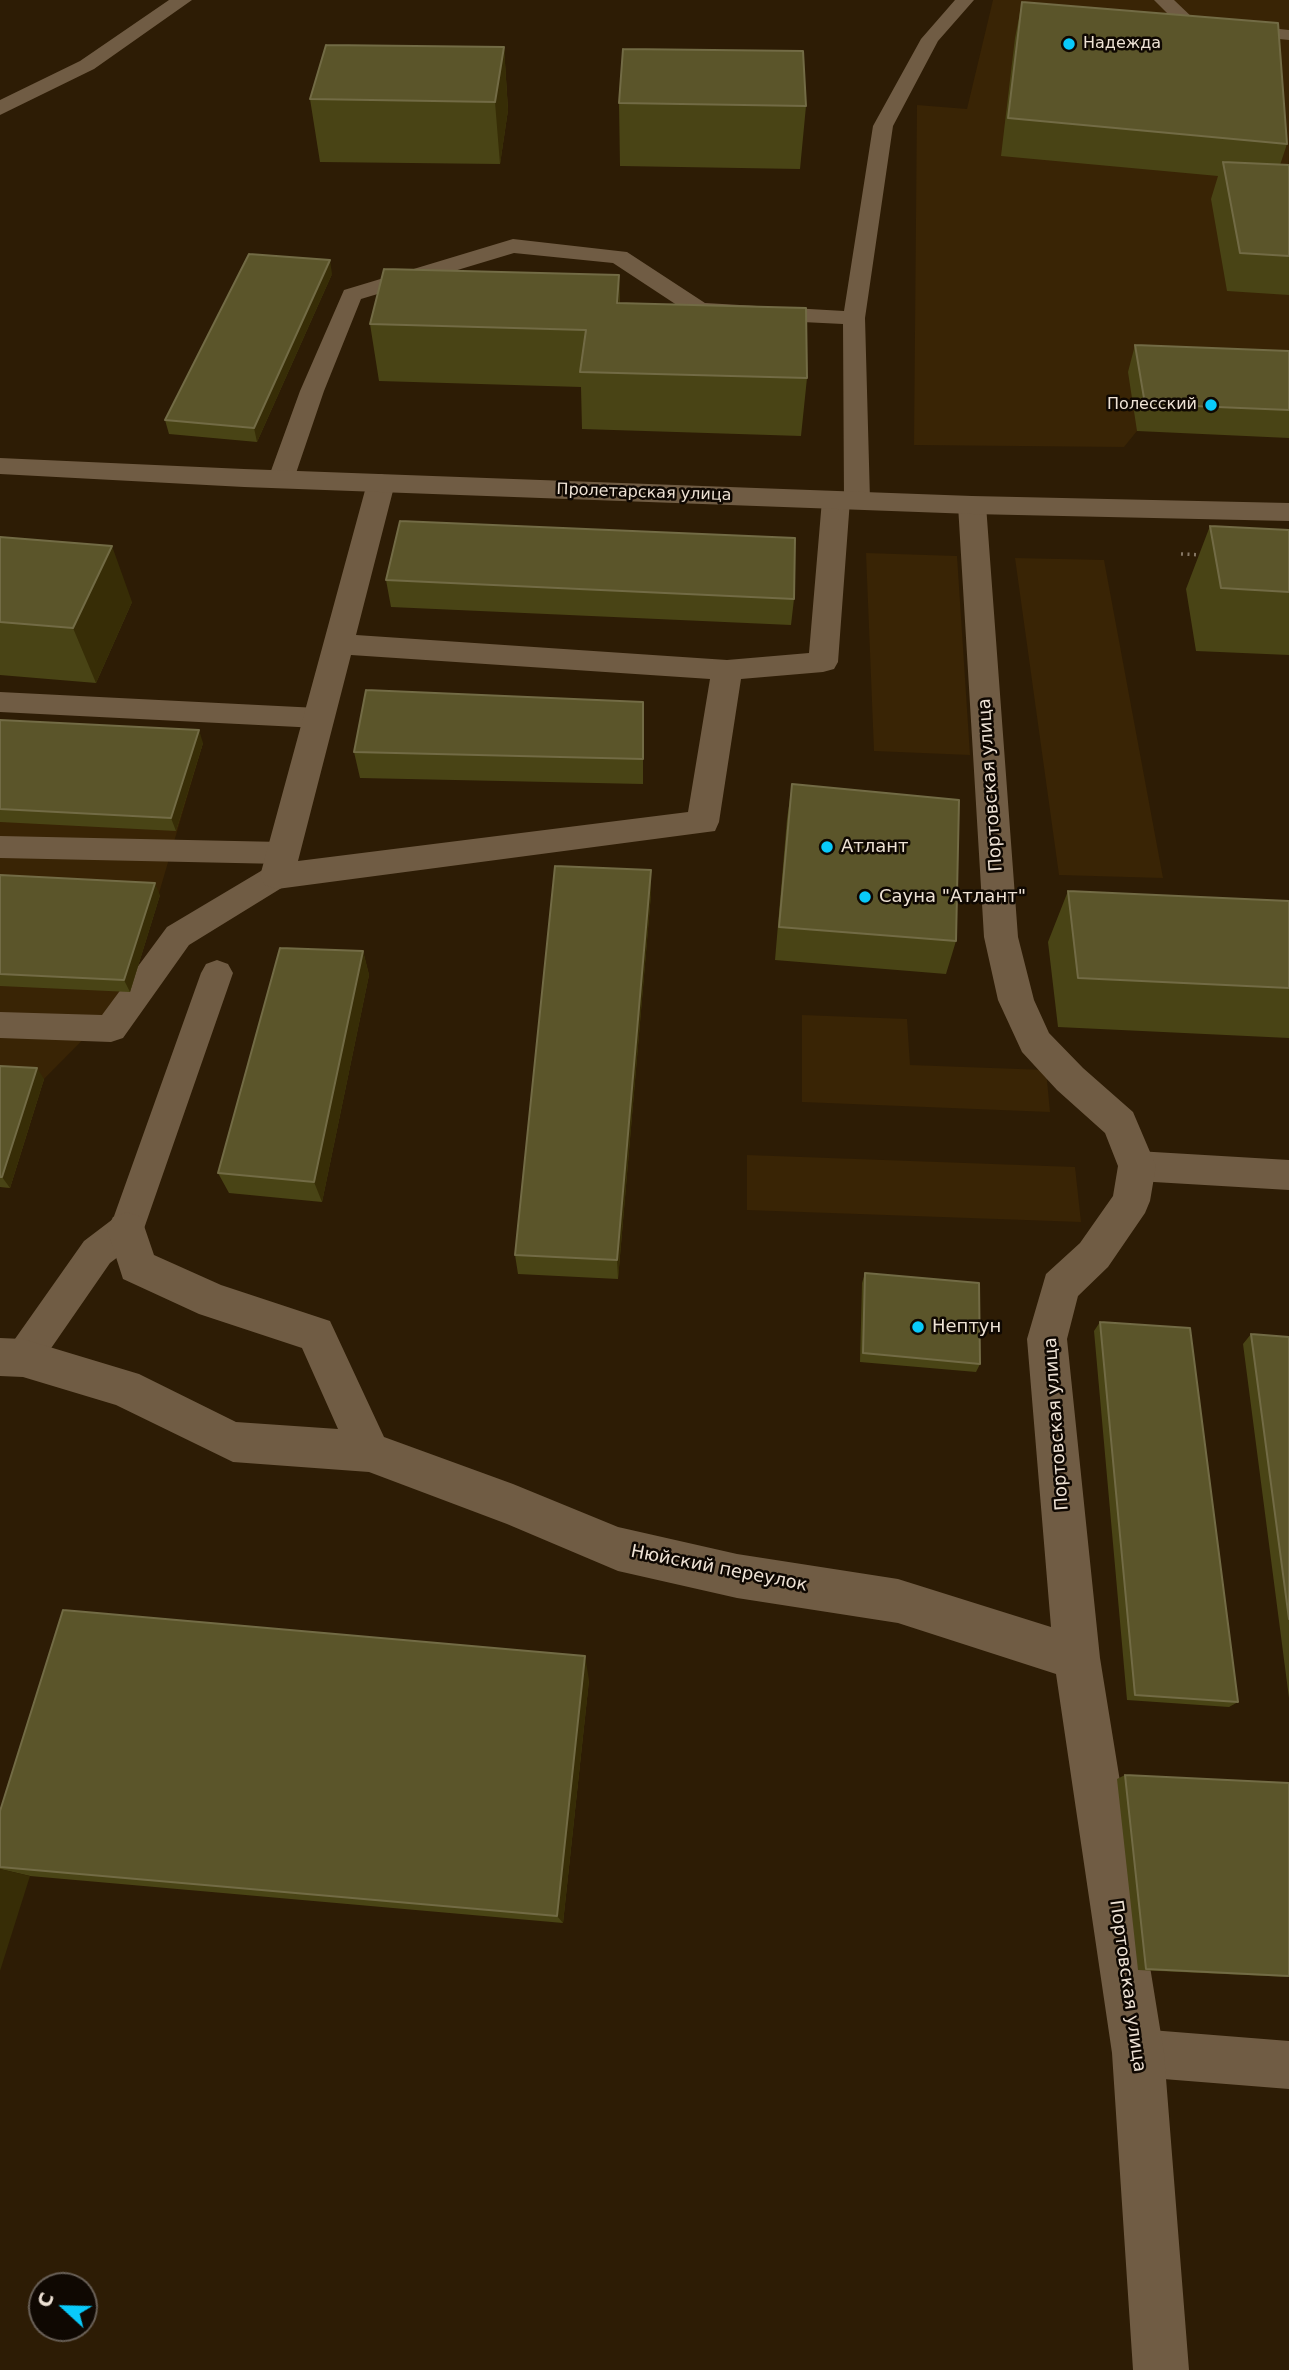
<!DOCTYPE html>
<html>
<head>
<meta charset="utf-8">
<style>
  body { margin:0 }
  #map { position:relative; width:1289px; height:2370px; overflow:hidden; background:#2d1c05; font-family:"DejaVu Sans",sans-serif }
  canvas { display:block }
  .north { position:absolute; left:28px; top:2272px; width:70px; height:70px; box-sizing:border-box; background:#0f0802; border:2px solid #685f56; border-radius:50%; rotate:292deg; font-size:19px; font-weight:700; line-height:28px; text-align:center; color:#eee2d5 }
  .north::after { content:''; display:block; margin:auto; width:24px; height:32px; background:#09cafa; clip-path:polygon(50% 0,100% 100%,50% 72%,0 100%) }
</style>
</head>
<body>
<div id="map">
<canvas width="1289" height="2370"></canvas>
<div class="north">С</div>
</div>
<script>
const ctx = document.querySelector('canvas').getContext('2d');
ctx.lineJoin = 'round';
function fillPath(path, color) { ctx.fillStyle = color; ctx.fill(path, 'evenodd'); }
const poly = rows => new Path2D(rows.map(r => 'M' + r).join(''));
function strokePath(path, color, width, dash) { ctx.strokeStyle = color; ctx.lineWidth = width; ctx.lineCap = dash ? 'butt' : 'round'; ctx.setLineDash(dash || []); ctx.stroke(path); }
function label(font, color, halo, rows, align = 'center') {
  ctx.font = font + ' "DejaVu Sans",sans-serif'; ctx.lineWidth = 5; ctx.setLineDash([]); ctx.textBaseline = 'middle'; ctx.strokeStyle = halo; ctx.fillStyle = color; for (const [text, x, y, turn = 0] of rows) {
    ctx.save(); ctx.translate(x, y); ctx.rotate((+turn || 0) * Math.PI / 180); ctx.textAlign = isNaN(turn) ? turn : align; if (halo) ctx.strokeText(text, 0, 0); ctx.fillText(text, 0, 0); ctx.restore();
  }
}
fillPath(poly([
  [993,0,1289,0,1289,379,1137,431,1124,447,914,445,917,105,967,109],
  [866,553,957,556,970,755,874,751],
  [1015,558,1104,560,1163,878,1059,875],
  [0,733,203,743,130,992,44,1079,10,1188,0,1187],
  [802,1015,907,1019,910,1065,1046,1070,1050,1112,802,1102],
  [747,1155,1075,1167,1081,1222,747,1210]
]), '#392405');
strokePath(poly([
  [1181,554,1204,555]
]), '#877866', 3.5, [2, 4.5]);
fillPath(poly([
  [955,0,974,0,938,41,893,126,865,318,870,500,866,506,857,508,848,506,844,500,843,324,700,317,692,315,613,263,514,253,361,299,324,391,294,479,290,485,281,487,272,485,268,479,300,391,344,290,513,239,627,252,705,303,844,311,873,126,921,39,955,0],
  [1154,0,1174,0,1195,20,1289,30,1289,40,1183,29,1154,0],
  [0,692,318,708,328,711,332,718,328,725,318,728,0,712,0,692],
  [0,836,282,842,293,845,297,853,293,861,282,864,0,858,0,836],
  [277,864,288,868,292,876,288,884,189,945,123,1038,111,1042,0,1038,0,1012,102,1015,167,927,266,868,277,864],
  [217,960,228,964,233,973,140,1240,110,1263,36,1370,23,1375,10,1370,4,1358,10,1346,84,1241,113,1219,201,973,206,964,217,960],
  [1137,1151,1289,1160,1289,1190,1137,1181,1125,1177,1120,1166,1125,1155,1137,1151],
  [1138,2029,1289,2041,1289,2089,1138,2077,1121,2070,1114,2053,1121,2036,1138,2029]
]), '#705c44');
fillPath(poly([
  [169,0,192,0,94,69,0,115,0,100,80,61,169,0],
  [381,474,391,477,395,483,356,635,727,660,809,653,822,500,826,494,836,491,846,494,850,500,838,662,834,669,823,672,741,679,719,822,715,831,277,889,265,885,260,876,367,483,371,477,381,474],
  [351,655,710,679,688,812,298,861,351,655],
  [972,496,982,499,986,505,1018,937,1034,1000,1049,1033,1083,1068,1133,1112,1156,1166,1150,1201,1145,1213,1108,1267,1078,1296,1067,1339,1100,1658,1164,2053,1189,2370,1133,2370,1112,2053,1056,1674,898,1623,737,1598,618,1571,507,1524,369,1472,233,1462,116,1405,23,1377,0,1376,0,1338,23,1339,139,1374,236,1422,338,1429,302,1348,199,1314,123,1279,107,1229,113,1217,127,1212,141,1217,154,1255,221,1285,330,1321,384,1437,513,1484,618,1527,737,1554,898,1579,1051,1627,1027,1339,1046,1274,1080,1243,1113,1196,1118,1166,1105,1133,1057,1090,1022,1052,998,1000,984,937,958,505,962,499,972,496]
]), '#705c44');
fillPath(poly([
  [0,458,244,469,972,496,1289,503,1289,521,972,514,244,487,0,474,0,458]
]), '#705c44');
fillPath(poly([
  [1022,2,1287,144,1280,165,1289,165,1289,295,1227,291,1211,199,1218,176,1001,156,1015,38],
  [504,47,508,110,500,164,320,162,310,99],
  [619,103,806,106,800,169,620,166],
  [332,274,257,442,169,434,165,420],
  [619,275,620,303,807,378,801,436,582,429,581,387,379,381,370,324],
  [1135,345,1289,351,1289,438,1137,431,1128,372],
  [1210,526,1289,530,1289,655,1196,651,1186,589],
  [0,537,132,602,96,683,0,675],
  [386,580,794,599,791,625,391,607],
  [643,702,643,784,360,778,354,752],
  [0,720,203,743,176,831,0,822],
  [792,784,956,941,946,974,775,960,787,819],
  [0,875,160,895,130,992,0,986],
  [1068,891,1289,901,1289,1038,1058,1027,1048,942],
  [651,894,618,1279,518,1274,515,1255],
  [363,951,369,975,322,1202,229,1193,218,1173],
  [0,1066,44,1079,10,1188,0,1187],
  [865,1273,980,1364,976,1372,860,1362,862,1283],
  [1100,1322,1238,1702,1229,1707,1127,1700,1094,1331],
  [1251,1334,1289,1337,1289,1698,1243,1344],
  [589,1680,563,1923,30,1876,0,1869,0,1811],
  [1125,1775,1289,1783,1289,1977,1138,1970,1117,1779]
]), '#494415');
fillPath(poly([
  [504,47,508,110,500,164,495,102],
  [330,260,332,274,257,442,254,428],
  [619,275,620,332,617,303],
  [112,546,132,602,96,683,73,628],
  [199,730,203,743,176,831,171,818],
  [651,870,651,894,618,1279,617,1260],
  [155,883,160,895,130,992,124,980],
  [363,951,369,975,322,1202,314,1182],
  [37,1068,44,1079,10,1188,2,1177],
  [585,1656,589,1680,563,1923,557,1916],
  [0,1869,30,1876,0,1971]
]), '#372d06');
const building = poly([
  [1022,2,1278,23,1287,144,1008,118,1022,2],
  [326,45,504,47,495,102,310,99,326,45],
  [623,49,803,51,806,106,619,103,623,49],
  [1223,162,1289,165,1289,256,1240,253,1223,162],
  [249,254,330,260,254,428,165,420,249,254],
  [384,269,619,275,617,303,806,308,807,378,580,372,586,330,370,324,384,269],
  [1135,345,1289,351,1289,410,1145,404,1135,345],
  [400,521,795,538,794,599,386,580,400,521],
  [1210,526,1289,530,1289,592,1221,588,1210,526],
  [0,537,112,546,73,628,0,622,0,537],
  [366,690,643,702,643,759,354,752,366,690],
  [0,720,199,730,171,818,0,809,0,720],
  [792,784,959,800,956,941,779,927,792,784],
  [555,866,651,870,617,1260,515,1255,555,866],
  [0,875,155,883,124,980,0,974,0,875],
  [1068,891,1289,901,1289,988,1078,978,1068,891],
  [280,948,363,951,314,1182,218,1173,280,948],
  [0,1066,37,1068,2,1177,0,1177,0,1066],
  [865,1273,979,1283,980,1364,863,1353,865,1273],
  [1100,1322,1190,1328,1238,1702,1135,1695,1100,1322],
  [1251,1334,1289,1337,1289,1619,1251,1334],
  [63,1610,585,1656,557,1916,0,1867,0,1811,63,1610],
  [1125,1775,1289,1783,1289,1976,1146,1969,1125,1775]
]);
fillPath(building, '#5b552a');
strokePath(building, '#726b45', 2);
for (const [x, y, r, color] of [
  [1069,44,7,"#09cafa"],
  [1211,405,7,"#09cafa"],
  [827,847,7,"#09cafa"],
  [865,897,7,"#09cafa"],
  [918,1327,7,"#09cafa"]
]) { const dot = new Path2D(); dot.arc(x, y, r, 0, 2 * Math.PI); ctx.fillStyle = color; ctx.fill(dot); strokePath(dot, '#0f0802', 2.5); }
label('16px', '#eee2d5', '#0f0802', [
  ["Надежда",1083,44],
  ["Полесский",1197,405,"right"]
], 'left');
label('16px', '#eee2d5', '#0f0802', [
  ["Пролетарская улица",644,493,2]
]);
label('18px', '#eee2d5', '#0f0802', [
  ["Портовская улица",991,785,-94],
  ["Портовская улица",1057,1424,-94],
  ["Нюйский переулок",719,1569,11],
  ["Портовская улица",1127,1986,82]
]);
label('18px', '#eee2d5', '#0f0802', [
  ["Атлант",841,847],
  ["Сауна \"Атлант\"",879,897],
  ["Нептун",932,1327]
], 'left');
</script>
</body>
</html>
